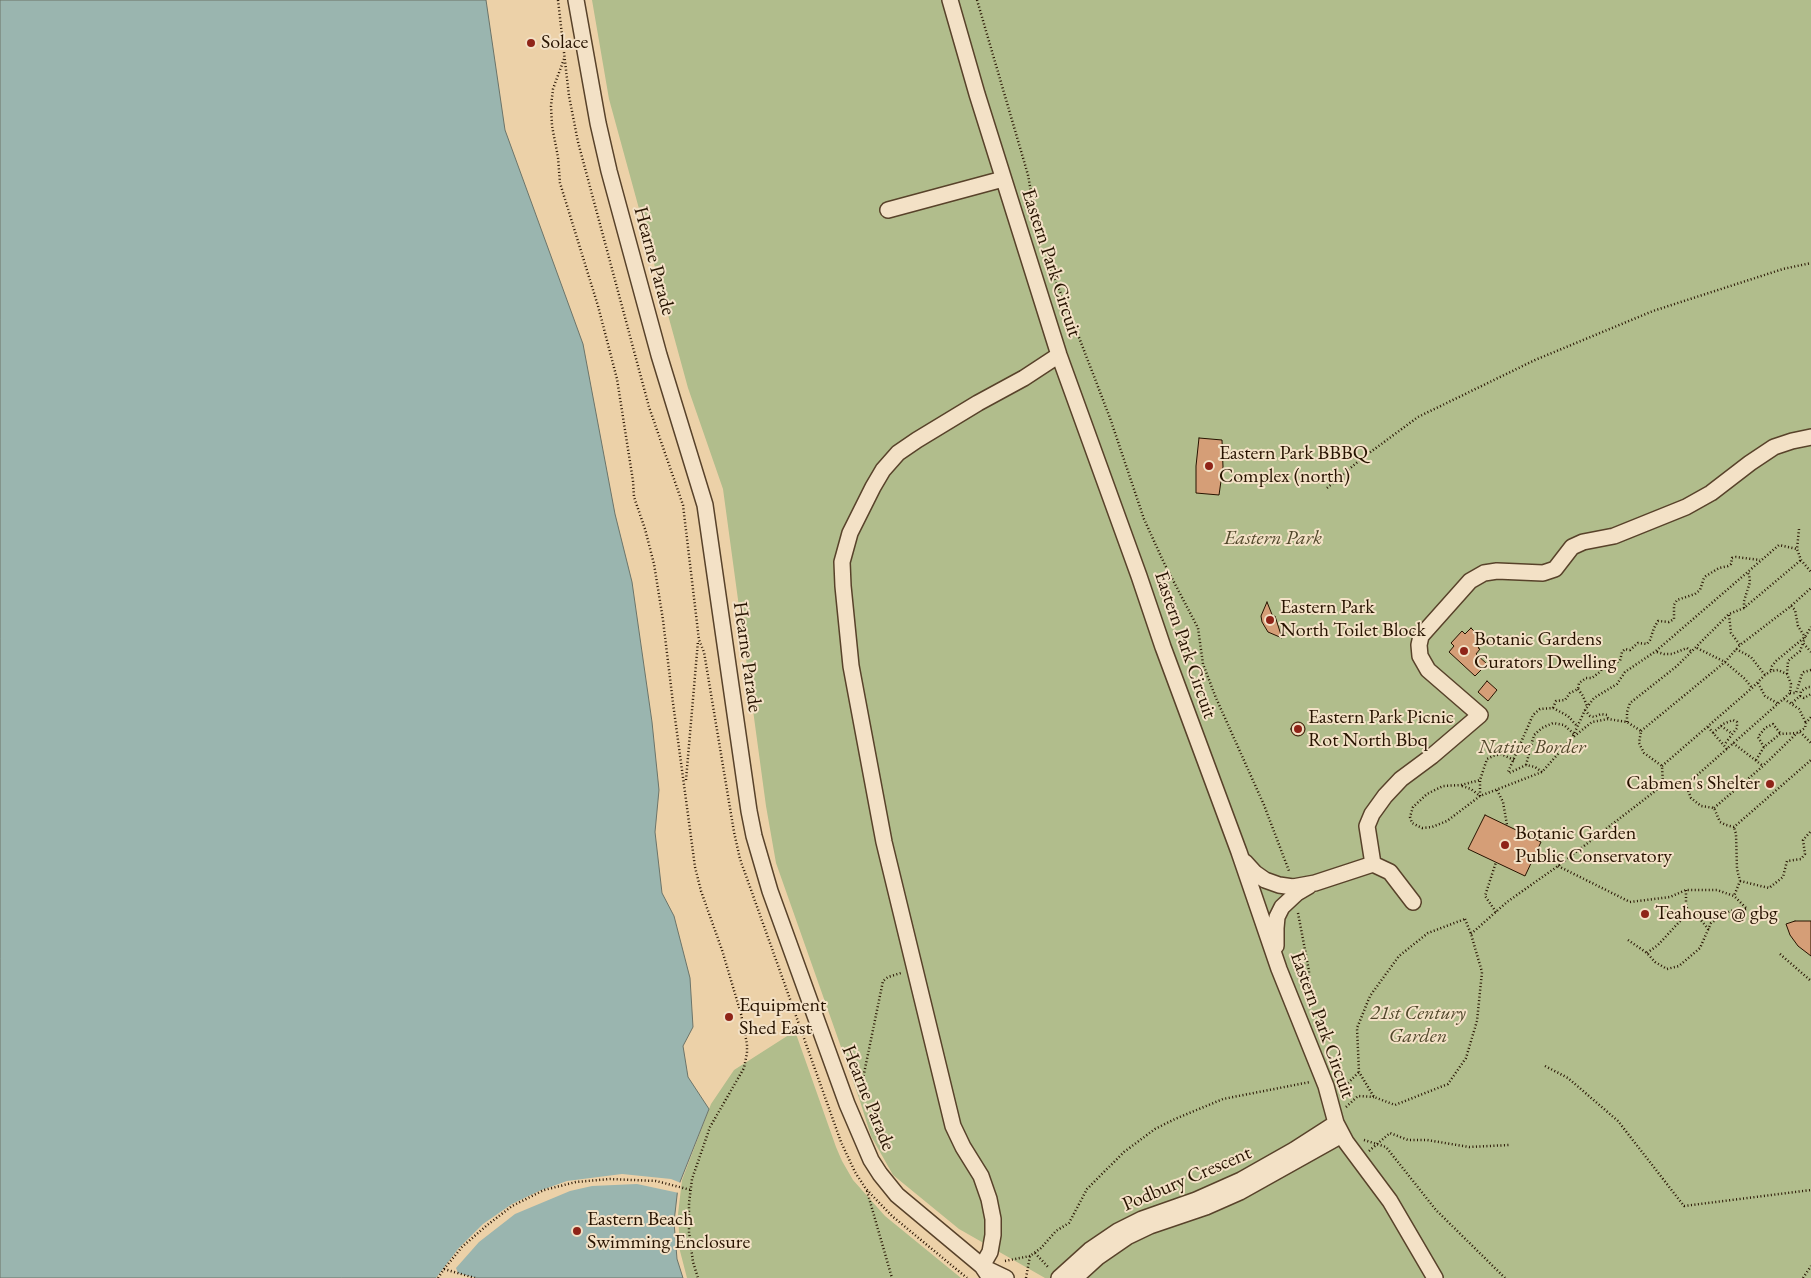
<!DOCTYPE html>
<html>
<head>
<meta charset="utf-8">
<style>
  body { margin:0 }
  canvas { display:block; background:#ecd1a8 }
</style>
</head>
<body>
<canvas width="1811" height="1278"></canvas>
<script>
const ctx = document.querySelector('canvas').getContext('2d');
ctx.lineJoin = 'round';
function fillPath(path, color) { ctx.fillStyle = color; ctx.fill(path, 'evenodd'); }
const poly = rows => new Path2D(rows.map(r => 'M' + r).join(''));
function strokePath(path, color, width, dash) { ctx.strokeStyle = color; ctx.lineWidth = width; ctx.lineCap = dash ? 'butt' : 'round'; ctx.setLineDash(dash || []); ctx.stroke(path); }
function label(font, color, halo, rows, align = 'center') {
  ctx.font = font + ' "EB Garamond",serif'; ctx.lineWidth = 4; ctx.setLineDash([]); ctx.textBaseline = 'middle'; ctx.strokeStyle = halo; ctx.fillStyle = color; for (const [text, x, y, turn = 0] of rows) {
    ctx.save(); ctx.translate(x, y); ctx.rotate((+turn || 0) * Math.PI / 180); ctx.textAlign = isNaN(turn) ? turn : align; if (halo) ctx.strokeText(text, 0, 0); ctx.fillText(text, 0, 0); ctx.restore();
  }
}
fillPath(poly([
  [592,0,1811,0,1811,1278,1045,1278,959,1229,893,1175,871,1136,859,1098,776,863,766,806,723,489,688,388,609,99],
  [795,1031,836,1147,842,1161,853,1180,885,1216,961,1278,687,1278,680,1251,678,1214,682,1180,711,1104,734,1070]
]), '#b1bd8c');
const water = poly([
  [0,0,486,0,505,130,583,344,615,514,632,582,652,722,659,790,655,832,662,893,674,916,690,978,693,1027,683,1046,688,1077,709,1109,678,1187,674,1222,677,1259,683,1278,0,1278,0,0]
]);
fillPath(water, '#9ab5af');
strokePath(water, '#6c7469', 1);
fillPath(poly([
  [622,1174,671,1179,681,1183,679,1193,637,1184,592,1186,570,1191,515,1214,479,1242,456,1268,458,1273,476,1278,436,1278,458,1249,483,1224,512,1204,539,1191,567,1181]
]), '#ecd1a8');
const building = poly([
  [1199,438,1222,440,1223,467,1219,495,1196,493,1196,466,1199,438],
  [1267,602,1273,617,1275,616,1282,638,1268,632,1262,622,1261,616,1267,602],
  [1471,628,1484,641,1478,648,1480,649,1476,654,1487,664,1475,676,1449,652,1454,646,1451,643,1462,631,1465,634,1471,628],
  [1487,681,1497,690,1488,701,1478,692,1487,681],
  '1291 729a7 7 0 1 1 14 0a7 7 0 1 1-14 0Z',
  [1485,815,1541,842,1525,876,1468,849,1485,815],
  [1795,921,1811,921,1811,956,1798,946,1790,935,1786,924,1795,921]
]);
fillPath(building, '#d59e77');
strokePath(building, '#271300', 1);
const minor = poly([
  [576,0,598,123,609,171,659,355,705,505,749,811,754,836,770,891,847,1104,871,1160,880,1174,897,1195,982,1266,990,1278],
  [950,0,977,94,1059,355,1139,576,1163,647,1239,852,1279,969,1326,1086,1336,1123,1346,1142,1390,1201,1435,1278],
  [888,210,1003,179],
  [1245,862,1255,873,1265,880,1279,885,1293,887,1315,883,1373,864,1390,872,1413,902],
  [1373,864,1367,826,1372,814,1385,796,1401,779,1432,756,1480,715,1428,670,1420,656,1419,645,1421,636,1470,581,1484,573,1497,571,1543,573,1555,569,1572,547,1583,542,1614,536,1686,507,1711,493,1750,463,1774,447,1792,441,1811,437],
  [1276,946,1276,928,1277,917,1282,907,1297,893,1309,886],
  [982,1266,990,1252,993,1235,993,1219,989,1199,981,1176,963,1147,953,1126,884,842,851,666,843,586,842,562,850,533,873,487,883,470,898,453,917,440,978,403,1024,378,1059,355],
  [983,1267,1006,1278],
  [1059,1278,1090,1250,1118,1231,1142,1219,1196,1200,1241,1180,1294,1150,1336,1123],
  [1075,1278,1098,1257,1127,1237,1150,1226,1206,1207,1240,1192,1342,1135]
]);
strokePath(minor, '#58422a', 18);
strokePath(poly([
  [558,0,569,96,578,142,649,407,683,505,699,640,704,652,734,832,740,859,841,1142,855,1172,866,1189,892,1216,967,1278],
  [977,0,1028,175,1039,238],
  [564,59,553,89,551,106,552,126,558,157,560,183,598,306,617,379,633,481,634,497,645,529,654,564,663,620,673,703,695,867,701,891,722,950,741,1014,747,1044,747,1053,744,1068,710,1127,692,1179,689,1203,689,1232,693,1262,698,1278],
  [1046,260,1070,314,1110,418,1144,519,1164,563,1198,628,1203,664,1216,698,1264,805,1289,871],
  [1327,488,1361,459,1418,417,1535,360,1653,311,1783,269,1811,263],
  [1799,529,1797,549,1801,560,1811,572],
  [1791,606,1795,610,1798,626,1805,637,1803,643,1811,652],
  [1744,608,1744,601,1750,582,1749,574,1747,572],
  [1729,615,1731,633,1740,645],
  [1697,648,1725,662,1745,679,1752,688],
  [1736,649,1751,657,1765,675],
  [1657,652,1664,654,1672,654,1687,648,1692,652],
  [1771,670,1772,666,1776,661,1805,637,1811,627],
  [1787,674,1788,661,1800,651,1803,643],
  [1758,683,1765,696,1779,704],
  [1578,689,1583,696,1587,706],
  [1790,693,1796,693,1802,674,1804,672,1811,670],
  [1800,696,1804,698,1811,694],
  [1784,699,1799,709,1806,723],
  [1792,703,1800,696,1801,691,1808,687,1811,687],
  [1553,708,1556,701,1565,700,1570,693,1578,689,1579,683,1586,678,1592,678,1601,671,1604,664,1615,663,1620,661,1622,652,1625,649,1630,650,1638,643,1647,644,1650,640,1654,628,1658,621,1669,622,1674,619,1674,605,1677,600,1695,594,1700,590,1704,578,1706,576,1719,568,1728,566,1731,564,1732,558,1736,557,1760,560],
  [1585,710,1590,716,1594,717,1601,714,1607,715,1608,718],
  [1627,722,1627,712,1630,703,1677,666,1729,614,1744,608,1801,560],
  [1721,726,1731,733],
  [1708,727,1727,749],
  [1641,731,1725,662,1740,645,1791,606,1811,588],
  [1800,732,1811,743],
  [1713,733,1723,724,1733,720,1737,722,1737,728,1724,745],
  [1573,736,1585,710,1594,698,1617,684,1625,672,1656,651,1779,545,1797,549],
  [1733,743,1763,766],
  [1764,747,1758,737,1765,728,1773,724,1780,733],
  [1514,760,1501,754,1493,756,1487,759,1480,780,1461,785,1443,786,1427,794,1413,807,1410,817,1412,823,1422,828,1432,827,1447,821,1480,796,1542,772,1572,738,1592,722,1608,719,1627,722,1641,731,1639,743,1644,753,1662,766,1663,784,1686,785,1691,798,1701,806,1714,808,1720,822,1726,825,1734,827,1811,760],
  [1756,760,1764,747,1780,734,1797,733],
  [1526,765,1534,735,1542,728,1553,723,1564,725,1574,734],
  [1662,766,1752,688,1765,675,1771,671,1778,670,1787,674,1791,684,1790,693,1686,785],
  [1542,772,1535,767,1526,765,1509,773,1508,772,1533,715,1540,709,1553,708,1568,716,1577,726],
  [686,780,698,641],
  [1462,786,1471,789,1480,796,1480,780],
  [1497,790,1503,802,1507,825],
  [1714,808,1763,766,1797,733,1805,728,1806,723,1811,717],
  [1558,866,1630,902,1670,897,1686,890,1717,890,1734,896,1740,881,1737,869,1736,834,1734,827],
  [1740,881,1769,888,1783,877,1787,861,1801,859,1805,854,1803,840,1811,831],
  [1686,890,1686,906,1691,916],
  [1496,912,1485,896,1496,862],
  [1298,913,1309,971,1309,979,1305,990],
  [1465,919,1471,934,1482,972,1477,1021,1466,1058,1448,1084,1395,1105,1374,1097,1359,1072,1357,1028,1370,996,1399,956,1428,933,1465,919],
  [1471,934,1507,902,1558,866,1663,785],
  [1628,940,1647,953,1655,962,1667,969,1679,966,1700,948,1711,923,1730,911,1747,909,1734,896],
  [1647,953,1658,945,1682,919,1691,916,1700,919,1709,930],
  [1780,954,1811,981],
  [1545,1066,1568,1078,1618,1121,1684,1206,1811,1190],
  [1343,1088,1359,1072],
  [860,1093,883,981,888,977,901,973],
  [1346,1107,1358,1096,1374,1097],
  [1364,1140,1386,1147,1436,1210,1505,1278],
  [1369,1151,1390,1133,1408,1140,1427,1140,1469,1147,1509,1145],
  [867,1191,892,1278],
  [1035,1253,1049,1268],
  [1005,1261,1030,1256],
  [444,1269,475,1278],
  [438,1278,444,1269,462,1247,486,1226,512,1206,544,1190,576,1182,610,1179,656,1181,691,1190],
  [1026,1278,1030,1256,1041,1248,1056,1231,1069,1223,1087,1189,1124,1152,1155,1129,1175,1119,1223,1099,1310,1082],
  [1803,1278,1811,1266]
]), '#271300', 2.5, [1, 2.5]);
strokePath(minor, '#f3e1c6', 15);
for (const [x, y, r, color] of [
  [531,43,5,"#8f2418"],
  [1209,466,5,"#8f2418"],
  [1270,620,5,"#8f2418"],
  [1464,651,5,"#8f2418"],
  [1298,729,5,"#8f2418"],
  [1770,784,5,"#8f2418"],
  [1505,845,5,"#8f2418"],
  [1645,914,5,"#8f2418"],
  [729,1017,5,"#8f2418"],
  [577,1231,5,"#8f2418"]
]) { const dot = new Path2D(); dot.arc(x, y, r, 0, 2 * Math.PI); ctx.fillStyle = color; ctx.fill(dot); strokePath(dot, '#f3e1c6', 2); }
label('20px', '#271300', '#f3e1c6', [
  ["Solace",541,43],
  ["Eastern Park BBBQ",1219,454],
  ["Complex (north)",1219,477],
  ["Eastern Park",1280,608],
  ["North Toilet Block",1280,631],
  ["Botanic Gardens",1474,640],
  ["Curators Dwelling",1474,663],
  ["Eastern Park Picnic",1308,718],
  ["Rot North Bbq",1308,741],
  ["Cabmen's Shelter",1760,784,"right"],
  ["Botanic Garden",1515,834],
  ["Public Conservatory",1515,857],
  ["Teahouse @ gbg",1655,914],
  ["Equipment",739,1006],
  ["Shed East",739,1029],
  ["Eastern Beach",587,1220],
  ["Swimming Enclosure",587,1243]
], 'left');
label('20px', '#271300', '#f3e1c6', [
  ["Hearne Parade",654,261,75],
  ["Eastern Park Circuit",1051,263,72],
  ["Eastern Park Circuit",1185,645,71],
  ["Hearne Parade",747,657,82],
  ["Eastern Park Circuit",1322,1025,70],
  ["Hearne Parade",868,1098,68],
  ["Podbury Crescent",1187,1179,-23]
]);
label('italic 20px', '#50462a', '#f3e1c6', [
  ["Eastern Park",1273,539],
  ["Native Border",1532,748],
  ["21st Century",1418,1014],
  ["Garden",1418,1037]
]);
</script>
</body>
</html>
